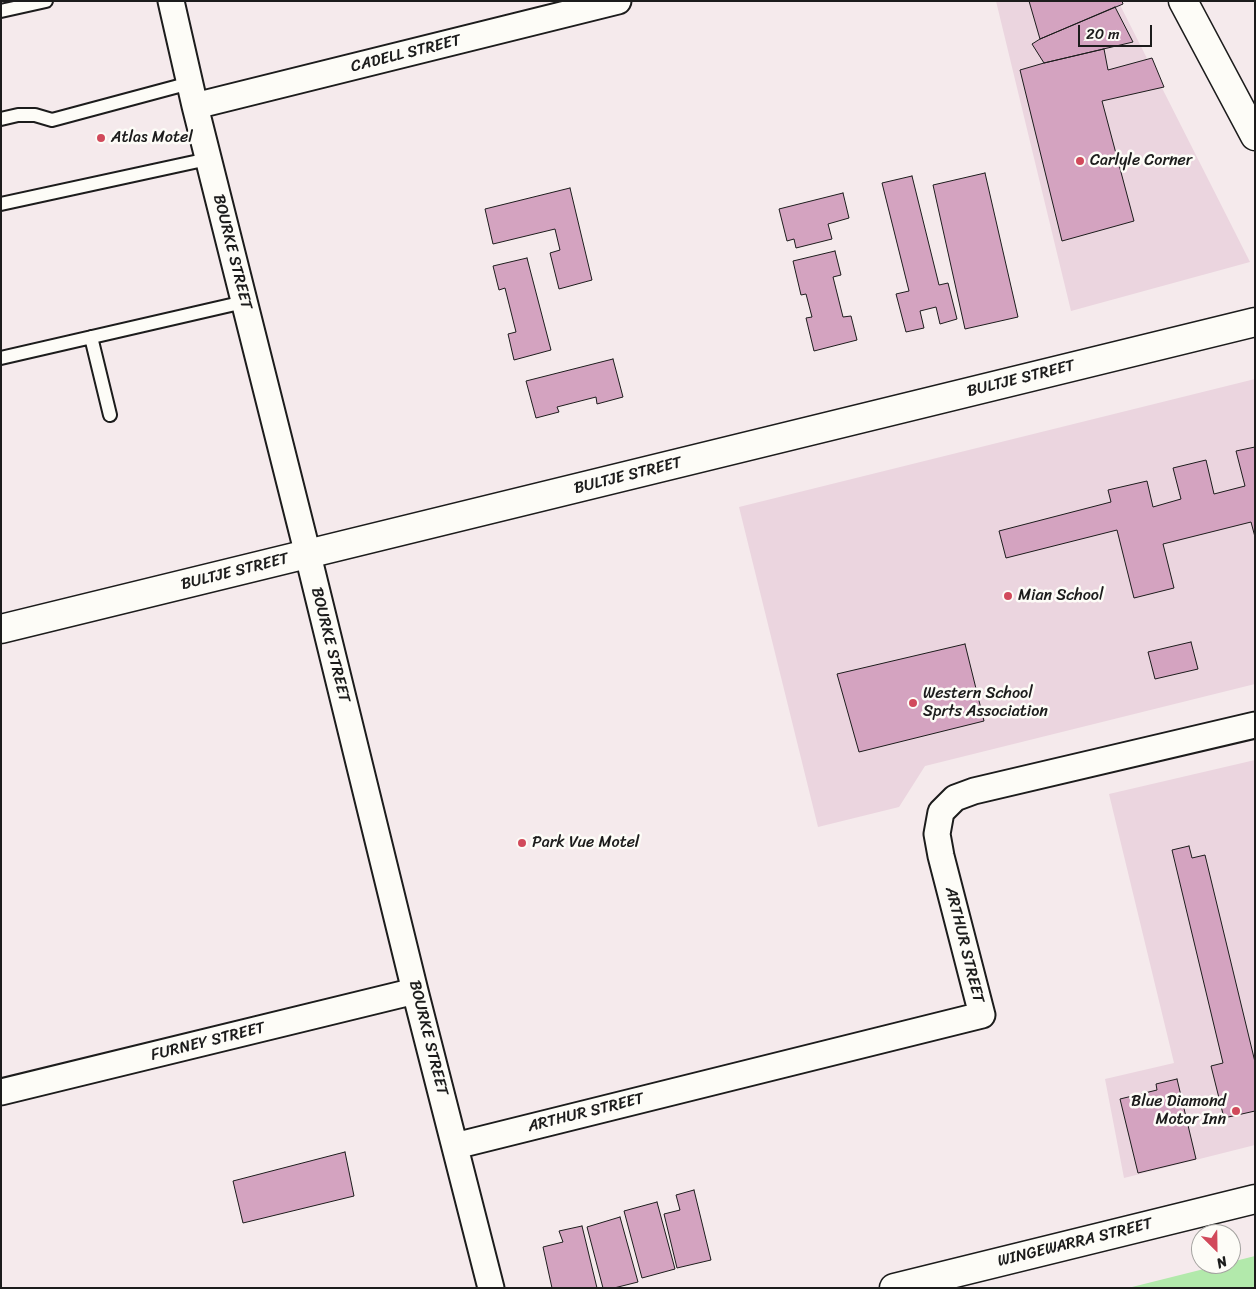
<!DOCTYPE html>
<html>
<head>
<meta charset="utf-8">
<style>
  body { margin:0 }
  #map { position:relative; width:1256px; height:1289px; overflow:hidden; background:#f5eaec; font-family:Sriracha,sans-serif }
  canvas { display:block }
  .frame { position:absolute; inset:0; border:2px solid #1c1c1c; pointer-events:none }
  .north { position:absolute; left:1191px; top:1224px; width:50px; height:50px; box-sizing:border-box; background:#fdfcf7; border:1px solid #a3a29f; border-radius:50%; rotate:157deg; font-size:14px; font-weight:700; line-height:20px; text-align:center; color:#1c1c1c }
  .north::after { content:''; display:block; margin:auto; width:18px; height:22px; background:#d1495b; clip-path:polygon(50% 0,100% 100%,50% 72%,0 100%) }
  .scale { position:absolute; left:1078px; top:25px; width:74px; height:22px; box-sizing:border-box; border:2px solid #1c1c1c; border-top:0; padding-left:6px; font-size:15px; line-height:18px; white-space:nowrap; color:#1c1c1c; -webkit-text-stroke:4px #fdfcf7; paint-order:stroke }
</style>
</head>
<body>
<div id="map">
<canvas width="1256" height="1289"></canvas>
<div class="frame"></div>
<div class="north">N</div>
<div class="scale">20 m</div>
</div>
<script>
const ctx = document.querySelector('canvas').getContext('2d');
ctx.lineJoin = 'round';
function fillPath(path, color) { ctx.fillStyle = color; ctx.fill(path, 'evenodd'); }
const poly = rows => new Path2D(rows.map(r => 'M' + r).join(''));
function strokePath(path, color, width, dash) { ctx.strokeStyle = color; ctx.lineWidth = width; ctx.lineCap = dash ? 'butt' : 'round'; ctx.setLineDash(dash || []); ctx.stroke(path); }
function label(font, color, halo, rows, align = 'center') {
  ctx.font = font + ' Sriracha,sans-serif'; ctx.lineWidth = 5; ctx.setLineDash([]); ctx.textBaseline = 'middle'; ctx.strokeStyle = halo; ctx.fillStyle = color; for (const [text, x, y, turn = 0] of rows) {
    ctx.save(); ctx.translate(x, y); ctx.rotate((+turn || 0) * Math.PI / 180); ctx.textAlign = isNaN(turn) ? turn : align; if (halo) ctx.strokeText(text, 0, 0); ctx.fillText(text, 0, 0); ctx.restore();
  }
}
fillPath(poly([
  [996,1,1118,1,1250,262,1071,311],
  [1255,379,1255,684,925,766,899,807,818,827,739,507],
  [1255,760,1255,1145,1124,1178,1105,1079,1174,1063,1109,794]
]), '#ebd5df');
fillPath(poly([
  [1255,1256,1255,1288,1128,1288,1224,1264,1231,1264,1231,1262]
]), '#b2e9ab');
const building = poly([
  [1029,1,1122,1,1123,4,1040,39,1029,1],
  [1115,7,1133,42,1044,63,1032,44,1040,39,1115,7],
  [1104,49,1108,70,1152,58,1164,87,1102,101,1134,221,1062,241,1020,70,1044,63,1104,49],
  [985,173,1018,317,965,329,933,185,985,173],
  [912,176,939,285,948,283,957,319,940,324,936,307,920,311,924,328,906,332,896,294,909,291,882,183,912,176],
  [570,188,592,280,559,289,550,253,560,250,555,229,493,244,485,209,570,188],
  [843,193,849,218,828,224,832,239,796,248,794,239,787,241,779,209,843,193],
  [835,251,841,275,833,277,843,317,851,316,857,340,814,351,806,318,812,317,806,294,801,295,793,261,835,251],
  [527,258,551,350,514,360,508,334,516,332,505,288,499,290,493,266,527,258],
  [613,359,623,397,597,404,596,397,557,407,559,412,536,418,526,381,613,359],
  [1255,447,1255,537,1251,522,1163,544,1174,588,1134,598,1117,530,1006,558,999,531,1111,502,1108,490,1147,481,1153,507,1181,499,1173,468,1206,460,1214,494,1245,486,1236,451,1255,447],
  [1191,642,1198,669,1155,679,1148,652,1191,642],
  [965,644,984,721,859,752,837,674,965,644],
  [1189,846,1192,858,1205,855,1255,1062,1255,1111,1224,1118,1211,1066,1223,1063,1172,850,1189,846],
  [1177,1079,1196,1159,1138,1173,1120,1099,1157,1090,1156,1084,1177,1079],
  [345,1152,354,1196,243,1223,233,1181,345,1152],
  [694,1190,711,1260,677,1268,664,1214,680,1210,676,1195,694,1190],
  [657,1202,675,1269,642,1278,624,1211,657,1202],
  [620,1217,638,1282,614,1288,603,1288,587,1227,620,1217],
  [582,1226,597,1288,552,1288,543,1247,563,1242,559,1231,582,1226]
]);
fillPath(building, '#d4a3c0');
strokePath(building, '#1c1c1c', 1);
const service = poly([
  [1,11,46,1],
  [1,119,18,115,35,115,52,120,190,83],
  [1,204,208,159],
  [91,337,110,415],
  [1,358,244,302]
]);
const minor = poly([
  [171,1,195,106,308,555,415,991,491,1288],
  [195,106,618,1],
  [1,1092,415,991],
  [455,1146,982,1015,941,856,937,834,941,812,955,798,974,791,1255,725]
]);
const tertiary = poly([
  [1183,1,1255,136],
  [1,629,1255,322],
  [894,1288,1255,1199]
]);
strokePath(service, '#1c1c1c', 16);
strokePath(minor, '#1c1c1c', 29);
strokePath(tertiary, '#1c1c1c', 31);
strokePath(service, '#fdfcf7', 12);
strokePath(minor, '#fdfcf7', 25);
strokePath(tertiary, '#fdfcf7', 28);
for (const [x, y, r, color] of [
  [101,138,5,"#d1495b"],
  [1080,161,5,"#d1495b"],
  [1008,596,5,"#d1495b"],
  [913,703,5,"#d1495b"],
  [522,843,5,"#d1495b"],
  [1236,1111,5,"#d1495b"]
]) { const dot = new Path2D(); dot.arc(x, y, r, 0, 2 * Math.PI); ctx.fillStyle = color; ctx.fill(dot); strokePath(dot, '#fdfcf7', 2); }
label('16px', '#1c1c1c', '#fdfcf7', [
  ["CADELL STREET",406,54,-14],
  ["BOURKE STREET",232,252,76],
  ["BULTJE STREET",1021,379,-14],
  ["BULTJE STREET",628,476,-14],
  ["BULTJE STREET",235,572,-14],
  ["BOURKE STREET",330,645,76],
  ["ARTHUR STREET",964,945,76],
  ["BOURKE STREET",428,1038,76],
  ["FURNEY STREET",208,1042,-14],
  ["ARTHUR STREET",586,1113,-14],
  ["WINGEWARRA STREET",1075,1243,-14]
]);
label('16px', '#1c1c1c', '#fdfcf7', [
  ["Atlas Motel",111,138],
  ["Carlyle Corner",1090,161],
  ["Mian School",1018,596],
  ["Western School",923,694],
  ["Sprts Association",923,712],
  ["Park Vue Motel",532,843],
  ["Blue Diamond",1226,1102,"right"],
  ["Motor Inn",1226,1120,"right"]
], 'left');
</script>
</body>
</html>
